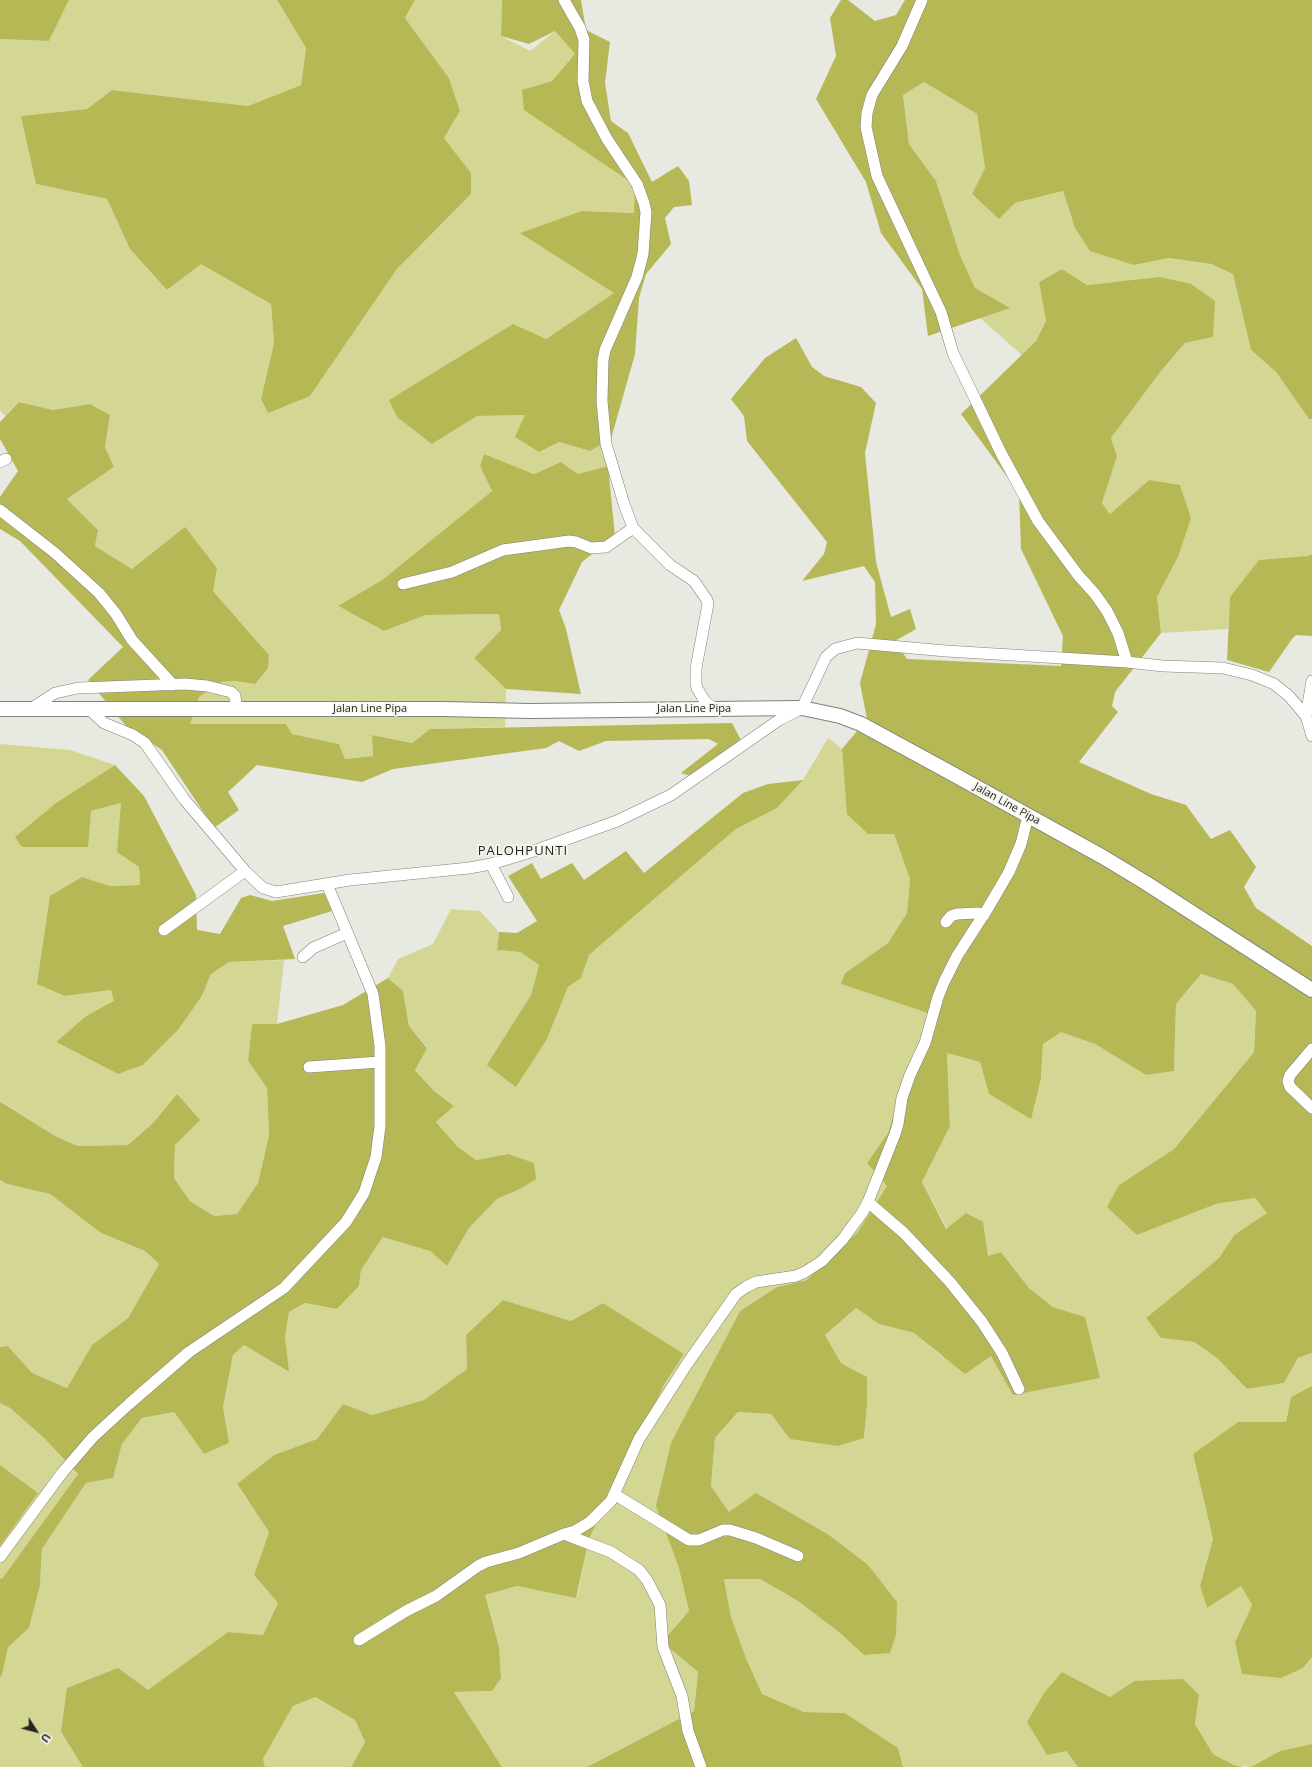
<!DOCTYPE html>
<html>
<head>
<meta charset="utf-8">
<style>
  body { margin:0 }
  #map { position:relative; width:1312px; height:1767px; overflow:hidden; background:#e8e9e1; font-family:"Open Sans",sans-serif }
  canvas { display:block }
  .north { position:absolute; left:16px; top:1711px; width:40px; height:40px; -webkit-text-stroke:3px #f6f6ee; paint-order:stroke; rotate:126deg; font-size:11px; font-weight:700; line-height:16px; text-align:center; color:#232421 }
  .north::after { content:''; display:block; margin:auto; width:14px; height:18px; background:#232421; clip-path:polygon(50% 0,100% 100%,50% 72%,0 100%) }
</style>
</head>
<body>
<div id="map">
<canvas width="1312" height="1767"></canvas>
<div class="north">U</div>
</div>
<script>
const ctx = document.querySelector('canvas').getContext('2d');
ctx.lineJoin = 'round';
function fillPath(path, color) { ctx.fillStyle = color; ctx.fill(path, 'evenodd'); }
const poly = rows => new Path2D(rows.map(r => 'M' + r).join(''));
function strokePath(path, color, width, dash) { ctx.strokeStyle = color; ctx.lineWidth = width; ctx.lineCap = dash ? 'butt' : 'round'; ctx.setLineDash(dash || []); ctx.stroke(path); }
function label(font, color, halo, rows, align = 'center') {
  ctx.font = font + ' "Open Sans",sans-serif'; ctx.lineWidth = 3.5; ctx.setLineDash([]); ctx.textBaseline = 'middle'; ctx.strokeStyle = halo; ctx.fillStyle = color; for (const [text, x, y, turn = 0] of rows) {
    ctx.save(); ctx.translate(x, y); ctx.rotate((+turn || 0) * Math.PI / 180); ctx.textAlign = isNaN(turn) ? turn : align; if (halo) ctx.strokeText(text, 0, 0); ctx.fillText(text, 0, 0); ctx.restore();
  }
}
fillPath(poly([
  [69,0,277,0,306,48,301,85,248,106,112,90,87,109,22,116,36,184,107,199,130,249,167,290,201,263,271,304,274,343,261,399,310,396,397,269,471,194,471,173,444,138,460,111,449,78,405,18,415,0,502,0,501,36,530,51,555,31,576,54,552,81,523,90,635,185,635,213,582,211,614,293,546,339,432,444,477,416,525,415,539,452,559,442,590,451,611,439,608,466,578,474,561,462,534,474,484,454,480,466,492,491,382,580,338,606,384,631,426,615,499,614,501,630,474,658,506,689,505,727,430,729,412,743,372,735,373,756,345,759,339,744,292,734,286,724,189,724,199,697,221,682,235,681,255,684,269,655,213,591,132,569,95,546,98,530,67,499,114,467,105,447,110,415,90,404,53,410,19,402,5,416,0,410,0,39,49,41],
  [924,82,977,114,985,168,972,194,999,218,1015,203,1063,191,1075,228,1134,265,1169,258,1211,264,1233,274,1251,350,1276,372,1309,419,1312,419,1312,554,1230,597,1228,629,1161,633,1157,597,1178,557,1149,480,1110,514,1102,503,1117,456,1111,438,1161,371,1185,343,1213,337,1113,282,1087,285,1062,269,1039,282,1046,321,1036,341,1022,355,980,318,1009,308,975,288,960,255,936,181,909,144,903,95],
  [828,738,842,749,845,779,868,834,894,834,910,878,907,913,888,943,845,973,931,1014,902,1085,888,1133,867,1163,887,1186,857,1233,827,1259,807,1280,777,1287,740,1311,716,1358,678,1565,689,1611,662,1642,698,1672,694,1711,587,1767,502,1767,454,1692,492,1691,499,1647,484,1595,517,1586,577,1597,589,1539,664,1385,684,1354,603,1303,571,1321,503,1300,466,1335,467,1369,424,1400,372,1415,343,1404,317,1439,274,1455,237,1485,269,1532,254,1575,278,1603,263,1635,228,1632,148,1691,118,1669,61,1732,83,1767,0,1767,0,1678,2,1675,7,1647,29,1628,40,1585,42,1549,86,1483,113,1478,122,1444,142,1418,174,1412,204,1454,228,1443,223,1407,233,1355,244,1345,288,1372,285,1337,289,1312,305,1303,337,1309,359,1286,361,1270,384,1236,430,1251,447,1266,469,1228,497,1199,520,1189,508,1154,476,1160,458,1147,436,1122,454,1106,434,1091,415,1069,427,1047,409,1026,403,991,388,978,398,959,433,944,451,909,480,911,499,932,497,950,520,952,539,965,531,995,488,1065,547,1039,568,987,581,978,589,955,736,829,777,808,803,780],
  [0,744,70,750,115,765,56,803,91,811,121,803,139,867,140,885,110,886,82,877,65,996,111,990,115,1001,86,1016,56,1042,118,1074,143,1065,178,1030,202,996,211,974,229,962,284,960,277,1024,252,1024,248,1061,267,1088,269,1135,258,1183,237,1214,214,1216,190,1201,174,1178,177,1094,153,1123,128,1145,78,1146,55,1136,2,1102,0,1103],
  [1201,974,1233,984,1256,1011,1254,1052,1174,1149,1119,1185,1137,1235,1216,1204,1255,1198,1268,1213,1234,1235,1219,1258,1146,1318,1161,1338,1194,1342,1217,1358,1247,1389,1284,1383,1298,1358,1312,1353,1312,1386,1291,1397,1286,1422,1238,1422,1193,1454,1213,1539,1200,1586,1207,1608,1241,1586,1252,1605,1235,1642,1303,1668,1312,1657,1312,1744,1280,1751,1251,1767,1234,1765,1213,1754,1195,1724,1199,1695,1134,1681,1110,1697,1062,1672,1066,1751,1078,1767,903,1767,898,1748,845,1713,804,1712,762,1694,746,1658,731,1617,724,1579,760,1579,798,1601,840,1633,864,1655,729,1512,711,1486,715,1438,738,1412,771,1414,790,1439,864,1438,867,1405,867,1377,841,1363,825,1335,856,1308,879,1324,914,1333,943,1357,991,1355,1084,1317,1053,1307,1029,1288,1001,1252,988,1256,947,1229,922,1182,950,1125,947,1053,980,1062,989,1094,1041,1078,1043,1044,1061,1031,1095,1044,1146,1075,1174,1071,1176,1004],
  [0,1180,7,1184,50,1194,101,1233,145,1251,159,1264,128,1318,92,1345,67,1388,32,1373,8,1346,0,1347],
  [0,1403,10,1408,44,1438,78,1474,2,1580,0,1578,0,1546,38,1493,0,1465],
  [314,1697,355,1720,365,1742,351,1767,265,1767,263,1759,293,1706]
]), '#d4d794');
fillPath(poly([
  [0,0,69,0,49,41,0,39],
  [277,0,415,0,405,18,449,78,460,111,444,138,471,173,471,194,397,269,310,396,268,413,261,399,274,343,271,304,201,264,167,290,130,249,107,199,36,184,21,116,87,109,112,90,248,106,301,85,306,48],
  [502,0,581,0,586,30,610,42,605,83,611,121,628,133,652,182,678,166,689,181,692,205,674,207,665,218,671,244,646,274,639,298,635,354,611,439,590,451,559,442,539,452,515,437,525,415,477,416,432,444,397,417,389,400,513,324,546,339,614,293,520,233,582,211,634,213,635,185,524,110,522,90,552,81,575,54,555,31,529,44,501,36],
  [841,0,848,0,875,21,896,15,905,0,1312,0,1312,419,1309,419,1276,372,1251,350,1233,274,1211,264,1169,258,1134,265,1090,251,1075,228,1063,191,1015,203,999,219,972,194,985,168,977,114,924,82,903,95,909,144,936,181,960,255,975,288,1010,308,928,336,922,289,881,233,866,182,816,99,836,56,830,18],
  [1062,269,1087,285,1160,277,1191,284,1215,301,1213,337,1185,343,1161,371,1111,438,1117,456,1102,503,1110,514,1149,480,1180,485,1191,518,1178,557,1157,597,1161,633,1115,692,1112,706,1118,712,1079,762,1151,794,1186,805,1211,839,1230,830,1256,867,1244,887,1256,908,1312,946,1312,1353,1298,1358,1284,1383,1247,1389,1217,1358,1194,1342,1161,1338,1146,1318,1219,1258,1234,1235,1267,1213,1255,1198,1216,1204,1137,1235,1107,1207,1119,1185,1174,1149,1254,1052,1256,1011,1233,984,1201,974,1176,1004,1174,1071,1146,1075,1095,1044,1061,1032,1043,1044,1041,1078,1031,1119,989,1094,980,1062,947,1053,950,1126,922,1182,946,1229,966,1213,983,1222,988,1256,1001,1252,1029,1288,1053,1307,1085,1317,1100,1378,1013,1395,991,1356,965,1374,914,1333,879,1324,856,1308,825,1335,841,1363,867,1377,867,1405,864,1438,838,1446,790,1439,771,1414,738,1412,715,1438,711,1486,729,1512,756,1493,829,1535,868,1565,897,1602,896,1635,890,1653,864,1655,840,1633,798,1601,760,1579,724,1579,731,1617,746,1658,762,1694,804,1712,845,1713,898,1748,903,1767,587,1767,694,1711,698,1672,662,1642,689,1611,678,1565,656,1506,671,1443,740,1311,777,1287,807,1280,827,1259,857,1233,887,1186,867,1163,888,1133,902,1085,931,1014,841,984,845,973,888,943,907,913,910,879,894,834,868,834,847,814,842,749,867,719,860,683,876,624,875,582,864,566,802,581,824,554,827,542,747,441,744,416,731,399,765,358,796,338,812,367,824,376,861,387,876,403,865,453,876,562,891,617,910,609,916,629,895,641,907,659,1061,666,1063,636,1021,549,1019,493,961,414,1036,341,1046,321,1039,282],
  [19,402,53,410,90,404,110,415,105,447,114,467,67,499,98,530,95,546,132,569,185,527,217,568,213,591,269,655,268,668,255,684,235,681,221,682,199,697,190,724,286,724,292,734,339,744,345,759,373,756,372,735,412,743,430,729,732,723,742,742,690,776,681,773,718,744,709,739,606,741,579,751,559,741,546,748,393,769,362,782,257,765,228,792,239,810,214,828,162,750,126,726,88,680,123,647,20,541,0,529,0,497,18,471,0,439,0,422],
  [484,454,534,474,561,462,578,474,608,466,615,536,582,562,559,610,566,629,581,694,506,689,474,658,501,630,499,614,426,615,384,631,338,606,382,580,492,491,480,466],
  [1312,554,1312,636,1296,635,1292,639,1269,672,1227,660,1230,597,1259,560,1308,556],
  [115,765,144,796,196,895,197,930,220,934,241,898,250,895,272,901,324,893,332,911,283,926,295,959,229,962,211,974,202,996,178,1030,143,1065,118,1074,56,1042,86,1016,114,1001,111,990,65,996,37,984,50,896,82,877,110,886,140,885,139,867,117,852,121,803,91,811,88,847,22,847,15,837,56,803],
  [803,780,777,808,736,829,589,955,581,978,568,987,547,1039,516,1087,487,1065,531,995,539,965,520,952,497,950,499,932,517,933,537,921,508,876,532,863,541,879,572,863,584,880,626,851,644,873,743,793,768,784],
  [388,978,403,991,409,1026,427,1048,415,1070,434,1091,454,1106,436,1122,458,1147,476,1160,508,1154,534,1163,536,1179,520,1189,497,1199,469,1228,447,1266,430,1251,383,1237,361,1270,359,1286,337,1309,305,1303,289,1312,285,1337,289,1372,244,1345,233,1355,223,1407,229,1443,204,1454,174,1412,142,1418,122,1444,113,1478,86,1483,42,1549,40,1585,29,1628,8,1647,2,1675,0,1678,0,1578,2,1579,78,1474,44,1438,10,1408,0,1403,0,1347,8,1346,32,1373,67,1388,92,1345,128,1318,159,1264,145,1251,101,1233,50,1194,7,1184,0,1180,0,1103,1,1102,55,1136,78,1146,128,1145,153,1123,177,1094,200,1120,175,1145,174,1178,190,1201,214,1216,237,1214,258,1183,269,1135,267,1088,248,1061,252,1024,277,1024,343,1005],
  [503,1300,571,1321,603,1303,684,1354,664,1385,589,1539,576,1598,517,1586,485,1595,499,1647,501,1678,492,1691,454,1692,502,1767,351,1767,365,1742,355,1720,315,1697,293,1706,263,1759,265,1767,83,1767,61,1732,67,1688,118,1668,148,1690,228,1632,263,1635,278,1603,254,1575,269,1532,237,1484,274,1455,317,1439,343,1404,372,1415,424,1400,467,1369,466,1335],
  [1312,1386,1312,1657,1303,1668,1281,1678,1242,1674,1235,1642,1252,1605,1241,1586,1207,1608,1200,1586,1213,1539,1193,1454,1238,1422,1286,1422,1291,1397],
  [0,1465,38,1493,0,1546],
  [1062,1672,1110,1697,1134,1681,1183,1679,1199,1695,1195,1724,1213,1754,1234,1765,1244,1767,1078,1767,1066,1751,1047,1755,1027,1722,1044,1693],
  [1312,1744,1312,1767,1251,1767,1280,1751]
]), '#b6b856');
const minor = poly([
  [564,0,580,28,584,40,583,81,587,101,607,139,637,184,644,203,646,212,643,254,637,277,605,350,603,360,602,401,606,444,624,504,633,528,670,565,694,581,707,600,708,604,696,668,696,683,697,688,704,700,708,704,716,709],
  [922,0,902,46,872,95,867,113,866,127,877,176,931,291,941,312,953,353,1001,453,1038,521,1078,575,1095,594,1107,611,1118,633,1127,662],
  [0,462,6,459],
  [0,510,55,553,99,593,116,614,132,640,173,685],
  [403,584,452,572,503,550,569,541,576,542,591,548,606,547,633,528],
  [1312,681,1306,716,1312,736],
  [32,708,55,693,78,688,185,684,207,686,231,692,235,696,237,710],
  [90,710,104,723,133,735,145,743,184,799,245,871,263,888,276,892,350,880,469,868,491,864,534,851,617,821,671,795,779,720,802,708,826,657,835,649,857,643,946,651,1127,662,1163,666,1223,668,1252,675,1274,684,1289,696,1306,716],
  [491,864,508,897],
  [946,922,951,916,957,914,978,913,984,915],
  [164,930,245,871],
  [303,957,313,948,347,933],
  [1312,1049,1290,1075,1288,1081,1290,1087,1312,1108],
  [309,1067,380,1062],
  [868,1202,904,1233,950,1282,982,1322,1002,1353,1019,1389],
  [614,1494,689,1540,699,1540,723,1530,730,1530,756,1538,798,1556],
  [564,1534,575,1531,590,1522,611,1501,639,1439,687,1364,736,1294,746,1287,756,1282,796,1276,805,1272,822,1261,843,1239,862,1213,868,1202,895,1134,898,1124,902,1098,910,1075,925,1043,938,997,944,982,957,956,988,908,1009,872,1021,844,1028,816],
  [0,1557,62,1473,93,1437,129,1404,189,1352,284,1288,346,1222,364,1193,376,1157,380,1126,380,1046,373,994,327,884],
  [359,1640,406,1611,436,1596,478,1566,486,1562,519,1553,564,1534,611,1552,639,1570,647,1580,660,1605,663,1647,682,1696,688,1731,701,1767]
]);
const major = poly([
  [0,709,443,709,530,711,802,708,840,716,861,724,951,773,1103,857,1146,883,1312,990]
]);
strokePath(minor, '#81817a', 12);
strokePath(major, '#81817a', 16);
strokePath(minor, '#fff', 11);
strokePath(major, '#fff', 14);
label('11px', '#232421', '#f6f6ee', [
  ["Jalan Line Pipa",370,709],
  ["Jalan Line Pipa",694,709],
  ["Jalan Line Pipa",1007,804,29]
]);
ctx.letterSpacing = '1px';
label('13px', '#232421', '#f6f6ee', [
  ["PALOHPUNTI",523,851]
]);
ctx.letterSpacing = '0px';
</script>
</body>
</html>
